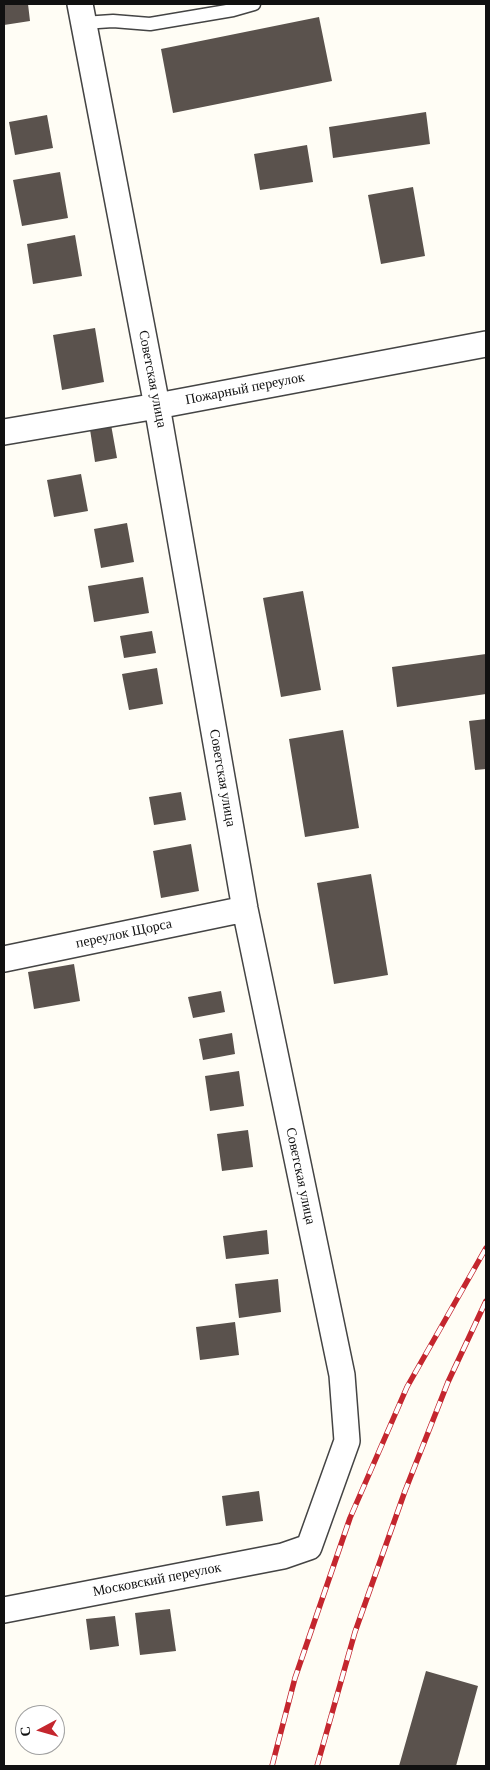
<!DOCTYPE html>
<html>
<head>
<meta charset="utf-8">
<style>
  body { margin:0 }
  #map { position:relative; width:490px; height:1770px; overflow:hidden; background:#fffdf5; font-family:Georgia,serif }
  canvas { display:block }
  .frame { position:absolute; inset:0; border:5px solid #111; pointer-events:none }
  .north { position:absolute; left:15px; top:1705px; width:50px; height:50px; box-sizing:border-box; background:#fff; border:1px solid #a0a0a0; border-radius:50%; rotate:264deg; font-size:14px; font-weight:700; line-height:20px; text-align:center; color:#111 }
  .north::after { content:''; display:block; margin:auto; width:18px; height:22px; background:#c4262e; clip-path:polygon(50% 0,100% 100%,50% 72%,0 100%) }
</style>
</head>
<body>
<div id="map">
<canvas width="490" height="1770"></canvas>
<div class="frame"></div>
<div class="north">С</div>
</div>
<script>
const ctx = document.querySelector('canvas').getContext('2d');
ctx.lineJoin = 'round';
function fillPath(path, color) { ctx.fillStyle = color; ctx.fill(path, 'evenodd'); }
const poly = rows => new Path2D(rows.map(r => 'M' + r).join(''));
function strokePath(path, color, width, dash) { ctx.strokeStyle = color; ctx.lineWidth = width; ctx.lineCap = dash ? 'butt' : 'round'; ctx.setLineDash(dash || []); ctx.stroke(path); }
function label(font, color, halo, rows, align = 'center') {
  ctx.font = font + ' Georgia,serif'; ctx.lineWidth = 5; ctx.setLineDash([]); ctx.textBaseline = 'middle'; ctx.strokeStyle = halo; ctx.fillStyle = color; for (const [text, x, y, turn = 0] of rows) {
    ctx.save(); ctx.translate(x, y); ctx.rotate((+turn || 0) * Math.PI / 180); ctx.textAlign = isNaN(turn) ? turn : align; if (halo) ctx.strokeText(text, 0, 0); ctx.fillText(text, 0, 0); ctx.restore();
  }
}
fillPath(poly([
  [4,4,28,4,30,21,4,25],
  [319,17,332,81,173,113,161,49],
  [426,112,430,144,333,158,329,127],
  [47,115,53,148,15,155,9,122],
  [307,145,313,182,260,190,254,154],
  [60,172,68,218,22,226,13,180],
  [413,187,425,256,381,264,368,195],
  [75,235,82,276,33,284,27,244],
  [95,328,104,382,62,390,53,335],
  [110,419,117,458,95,462,89,423],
  [81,474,88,511,54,517,47,480],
  [127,523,134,562,101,568,94,529],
  [143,577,149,613,94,622,88,586],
  [303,591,321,690,281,697,263,598],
  [152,631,156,653,124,658,120,636],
  [486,654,486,694,397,707,392,667],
  [157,668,163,704,129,710,122,674],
  [486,719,486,769,475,770,469,721],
  [343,730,359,828,305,837,289,739],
  [181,792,186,820,154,825,149,797],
  [191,844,199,891,161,898,153,851],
  [371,874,388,975,334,984,317,883],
  [74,964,80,1001,34,1009,28,972],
  [221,991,225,1012,193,1018,188,997],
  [232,1033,235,1054,203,1060,199,1039],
  [239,1071,244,1106,210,1111,205,1076],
  [248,1130,253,1167,222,1171,217,1134],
  [267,1230,269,1254,226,1259,223,1236],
  [278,1279,281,1312,239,1318,235,1284],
  [235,1322,239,1355,200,1360,196,1327],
  [259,1491,263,1521,226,1526,222,1496],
  [170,1609,176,1651,140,1655,135,1613],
  [115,1616,119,1646,90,1650,86,1619],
  [426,1671,478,1686,456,1766,399,1766]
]), '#5a524d');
const lane = poly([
  [83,23,113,21,150,24,233,10,254,4]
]);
const street = poly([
  [4,432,157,406,486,344],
  [4,959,245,909],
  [4,1610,283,1556,309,1547,347,1441,342,1375,245,909,157,406,80,4]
]);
strokePath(lane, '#444', 15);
strokePath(street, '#444', 28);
strokePath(lane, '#fff', 12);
strokePath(street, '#fff', 25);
const rail = poly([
  [272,1766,295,1678,350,1518,407,1387,486,1248],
  [317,1766,355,1632,405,1491,448,1382,486,1301]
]);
strokePath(rail, '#c4262e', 5.5);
strokePath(rail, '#fff', 4, [11]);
label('14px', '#111', '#fff', [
  ["Советская улица",152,379,79],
  ["Пожарный переулок",245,389,-11],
  ["Советская улица",222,778,80],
  ["переулок Щорса",124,934,-12],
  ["Советская улица",300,1176,78],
  ["Московский переулок",157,1580,-11]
]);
</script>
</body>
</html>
